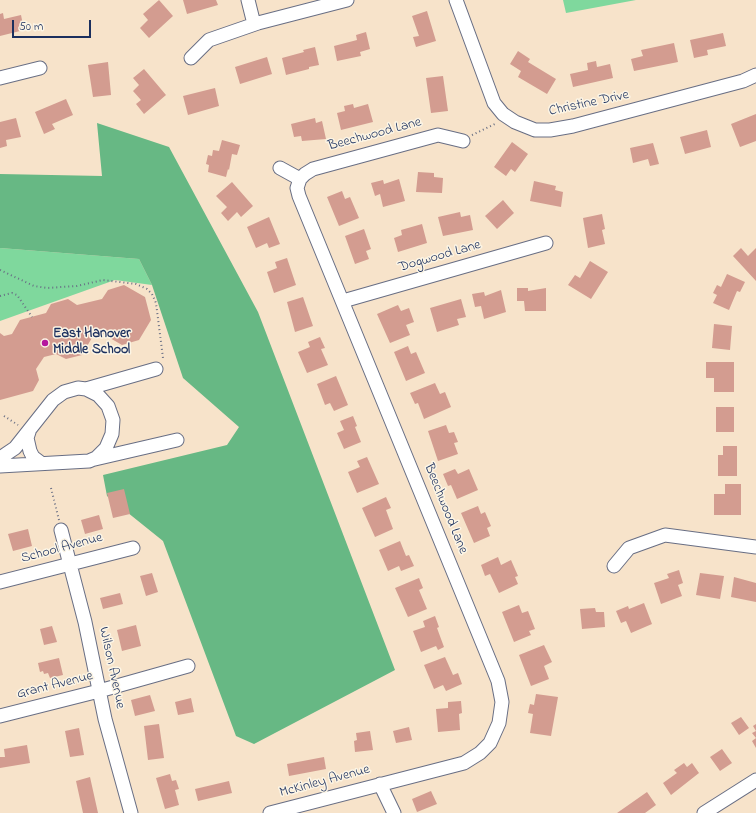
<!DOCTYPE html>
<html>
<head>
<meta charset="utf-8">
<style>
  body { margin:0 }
  #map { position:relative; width:756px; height:813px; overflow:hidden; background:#f7e3ca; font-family:"Indie Flower",sans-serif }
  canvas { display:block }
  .scale { position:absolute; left:12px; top:20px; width:79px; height:18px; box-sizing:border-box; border:2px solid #1b2f5e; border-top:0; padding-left:5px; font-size:12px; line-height:14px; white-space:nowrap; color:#1b2f5e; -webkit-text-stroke:3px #fcf5e5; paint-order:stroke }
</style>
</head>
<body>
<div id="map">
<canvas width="756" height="813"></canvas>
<div class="scale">50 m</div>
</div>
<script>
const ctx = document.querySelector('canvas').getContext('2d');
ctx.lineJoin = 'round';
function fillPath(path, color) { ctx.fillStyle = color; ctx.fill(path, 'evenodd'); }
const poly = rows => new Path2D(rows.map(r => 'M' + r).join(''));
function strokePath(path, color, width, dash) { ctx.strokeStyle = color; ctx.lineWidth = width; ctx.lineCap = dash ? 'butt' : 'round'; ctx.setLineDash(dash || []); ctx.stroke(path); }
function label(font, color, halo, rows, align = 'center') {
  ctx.font = font + ' "Indie Flower",sans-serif'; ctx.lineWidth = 3; ctx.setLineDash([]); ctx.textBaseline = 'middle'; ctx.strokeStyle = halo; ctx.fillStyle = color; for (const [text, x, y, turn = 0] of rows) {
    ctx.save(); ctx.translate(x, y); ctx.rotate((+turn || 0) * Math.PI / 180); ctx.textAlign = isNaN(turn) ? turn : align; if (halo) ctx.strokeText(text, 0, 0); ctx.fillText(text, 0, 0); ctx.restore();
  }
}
fillPath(poly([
  [563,0,636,0,566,13],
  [0,248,139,259,152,285,115,280,0,321]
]), '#7fd89d');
fillPath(poly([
  [97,123,169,147,258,312,395,670,254,744,236,736,163,541,107,496,103,475,227,445,239,427,183,378,152,285,139,259,0,248,0,174,102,176]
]), '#67b884');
fillPath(poly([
  [159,0,173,16,149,38,140,28,148,20,143,14],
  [183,0,216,0,218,5,187,14],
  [427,11,436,41,416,47,413,37,419,36,412,16],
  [3,13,4,19,21,15,24,30,0,36,0,14],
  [366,32,370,49,360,52,361,56,337,61,334,46,357,40,356,35],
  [723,33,726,46,707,50,708,55,694,58,690,40],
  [674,43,678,62,634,71,631,59,643,56,641,50],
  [315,47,319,65,309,67,309,69,286,75,282,58,304,52,303,50],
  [518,51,530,59,528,62,556,79,547,94,518,77,521,71,510,64],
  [267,57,272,74,240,84,235,67],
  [596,61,597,67,610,64,613,78,573,87,570,74,588,70,587,63],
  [108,62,111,95,93,97,88,65],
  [144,69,166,95,144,114,136,104,141,100,133,91,139,85,133,78],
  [443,76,448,111,431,113,426,78],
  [215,88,219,106,188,115,183,96],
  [66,99,73,115,52,124,55,129,44,134,35,112],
  [353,104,354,108,368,104,373,122,341,130,337,113,345,111,344,106],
  [756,114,756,141,740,147,731,124],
  [16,118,21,137,6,140,7,146,0,148,0,122],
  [315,118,316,123,322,121,326,139,302,141,301,136,294,137,291,124],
  [707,130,711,147,685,154,680,137],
  [222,140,240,145,237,155,232,154,229,170,228,169,226,177,208,172,209,165,206,164,208,155,212,156,213,150,219,151],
  [512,142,528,154,515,172,511,169,506,176,494,167],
  [653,143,659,164,650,166,648,159,633,163,630,148],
  [418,172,434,173,434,177,443,178,442,193,416,192],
  [399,179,405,201,383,207,380,194,375,196,371,183,383,180,384,184],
  [534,181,556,186,555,190,563,192,561,207,530,201],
  [232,182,253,206,241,217,237,212,228,221,221,213,227,207,216,196],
  [342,191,345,199,350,197,359,218,339,226,327,197],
  [503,200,514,213,497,229,485,216],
  [460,212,461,217,470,215,473,230,443,236,438,217],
  [602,214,605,229,602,230,605,244,588,248,583,218],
  [269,217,280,244,269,248,267,243,256,248,247,227],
  [422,224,427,243,398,252,394,238,402,235,401,230],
  [364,229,371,249,366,251,369,259,355,264,345,236],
  [741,248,748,256,756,248,756,281,733,256],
  [287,258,296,285,274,293,267,272,277,268,275,262],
  [590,261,608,272,591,299,568,285,575,275,580,278],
  [727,274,745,282,740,292,737,291,729,310,713,303,717,295,713,293,717,285,721,287],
  [124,285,145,297,151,320,139,340,122,345,103,334,93,336,82,355,66,359,56,354,44,357,36,369,39,380,33,391,0,400,0,333,4,336,12,334,20,320,46,313,51,304,68,299,77,305,102,299,108,290],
  [517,288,528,288,528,291,546,288,546,311,525,311,524,301,517,301],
  [501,290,506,312,484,319,481,306,475,307,472,294,484,292,485,296],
  [303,297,313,326,295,332,287,302],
  [461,299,466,317,457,319,459,325,437,332,430,308],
  [398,305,401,311,409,308,414,322,406,325,410,335,390,343,377,314],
  [714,324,732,326,730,350,712,348],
  [320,337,325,348,321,349,328,365,307,373,298,352,310,347,308,342],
  [408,346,411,354,416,352,425,373,406,381,394,352],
  [706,362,734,362,734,392,714,392,714,378,706,378],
  [336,376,348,405,334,411,330,403,325,405,317,384],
  [435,383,440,394,445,392,451,407,424,419,418,403,415,404,410,393],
  [716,407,734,407,734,432,716,432],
  [353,416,357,426,355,427,361,442,344,449,337,433,344,430,340,421],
  [446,425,449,433,454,432,458,442,454,443,458,454,438,461,428,431],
  [723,446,737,446,737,476,718,476,718,455,723,455],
  [367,457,379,484,357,493,348,472,360,467,357,461],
  [455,469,458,474,469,469,478,490,457,499,451,485,448,486,443,474],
  [725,484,741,484,741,515,714,515,714,494,725,494],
  [124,489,130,514,113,518,107,493],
  [386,497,391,508,386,510,393,529,375,537,362,508],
  [478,506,481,514,485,512,491,526,487,528,490,536,474,543,461,513],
  [99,515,103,529,85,534,81,520],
  [28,529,32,546,13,551,8,534],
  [400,541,406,556,409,555,414,566,401,571,399,566,388,571,379,550],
  [498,557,501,565,511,560,518,576,515,577,518,584,499,593,490,574,485,576,481,565],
  [679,570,683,583,678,585,682,596,661,604,654,583,669,578,667,574],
  [152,573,158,592,146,596,140,576],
  [700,573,724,576,720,599,696,595],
  [734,577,756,583,756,602,731,597],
  [419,578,423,588,419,590,427,609,408,617,395,588],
  [120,593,123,604,103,609,100,598],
  [644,603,652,624,631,633,626,621,621,623,616,611,628,606,629,609],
  [519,605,522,613,528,611,535,629,529,631,531,635,514,642,502,612],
  [595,608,596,612,604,612,605,627,582,629,580,609],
  [435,616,439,627,437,628,444,647,438,650,436,646,421,652,413,631,425,627,423,621],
  [136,625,141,646,122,651,117,630],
  [52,626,57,642,44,645,40,629],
  [544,645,552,662,544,666,549,679,531,686,519,655],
  [445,657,453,675,458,673,462,684,446,691,443,685,434,689,424,665],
  [59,658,63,675,50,678,48,673,44,674,43,671,40,672,38,663],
  [536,694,558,697,551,736,530,733,533,714,528,713,530,704,534,705],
  [150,695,155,711,135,716,131,700],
  [191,698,194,712,178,715,175,702],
  [461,701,462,713,459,714,460,730,438,732,436,709,448,708,448,702],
  [741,717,749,728,739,735,731,723],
  [159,724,164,758,148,760,144,726],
  [756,724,756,748,752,741,756,738,752,733,756,731,753,726],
  [409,727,412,740,396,743,393,731],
  [79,728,84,755,70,757,65,731],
  [370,731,373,750,355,752,354,741,357,740,356,733],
  [27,745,30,763,0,768,0,757,5,757,4,749],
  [722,749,732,763,720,771,710,757],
  [324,757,326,769,289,776,287,764],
  [684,763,687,767,692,763,699,773,671,795,663,783,677,773,674,770],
  [170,774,172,781,176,780,179,789,175,790,179,805,165,809,156,778],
  [90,777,98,813,83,813,76,781],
  [229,781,232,793,198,801,195,789],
  [431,791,437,804,417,812,412,799],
  [647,792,656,805,645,813,617,813]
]), '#d39c90');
const minor = poly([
  [248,0,254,24],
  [456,0,494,103,503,114,515,122,535,130,550,130,573,126,743,81,756,75],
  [191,58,209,40,258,23,347,0],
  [0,78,40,68],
  [280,168,300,179],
  [343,301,546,243],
  [86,389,156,369],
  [29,432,27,438,30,451,33,457,41,463],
  [0,458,15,448,53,400,64,392,78,388,86,389,98,395,108,406,113,420,112,434,106,448,96,458,89,461,0,466],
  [95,459,177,440],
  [61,530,85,622,105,719,131,813],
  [614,566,629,548,665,535,756,547],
  [0,582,133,548],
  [0,716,99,691,188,666],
  [380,784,394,813],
  [270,813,464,763,480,753,490,743,499,723,502,702,498,681,299,196,297,188,300,179,305,174,313,169,438,135,463,141],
  [704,813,756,780]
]);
strokePath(minor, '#686e84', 15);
strokePath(poly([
  [472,135,497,123],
  [0,270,34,286,47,288,77,286,103,280,136,284,147,289,152,294,156,303,163,358],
  [0,296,12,293,17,295,32,317],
  [4,416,18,425],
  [51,488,59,520]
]), '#686e84', 2, [1, 3]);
strokePath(minor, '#fff', 13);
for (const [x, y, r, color] of [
  [45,343,4,"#b5179e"]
]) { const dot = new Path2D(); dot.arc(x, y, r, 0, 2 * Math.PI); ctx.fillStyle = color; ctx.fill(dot); strokePath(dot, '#fcf5e5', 1.5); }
label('14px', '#1b2f5e', '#fcf5e5', [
  ["Christine Drive",589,104,-12],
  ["Beechwood Lane",375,135,-15],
  ["Dogwood Lane",440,257,-16],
  ["Beechwood Lane",445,509,68],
  ["School Avenue",62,549,-15],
  ["Wilson Avenue",111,668,78],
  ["Grant Avenue",55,686,-14],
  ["McKinley Avenue",325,782,-15]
]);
label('bold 14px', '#1b2f5e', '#fcf5e5', [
  ["East Hanover",53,335],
  ["Middle School",53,351]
], 'left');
</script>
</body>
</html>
